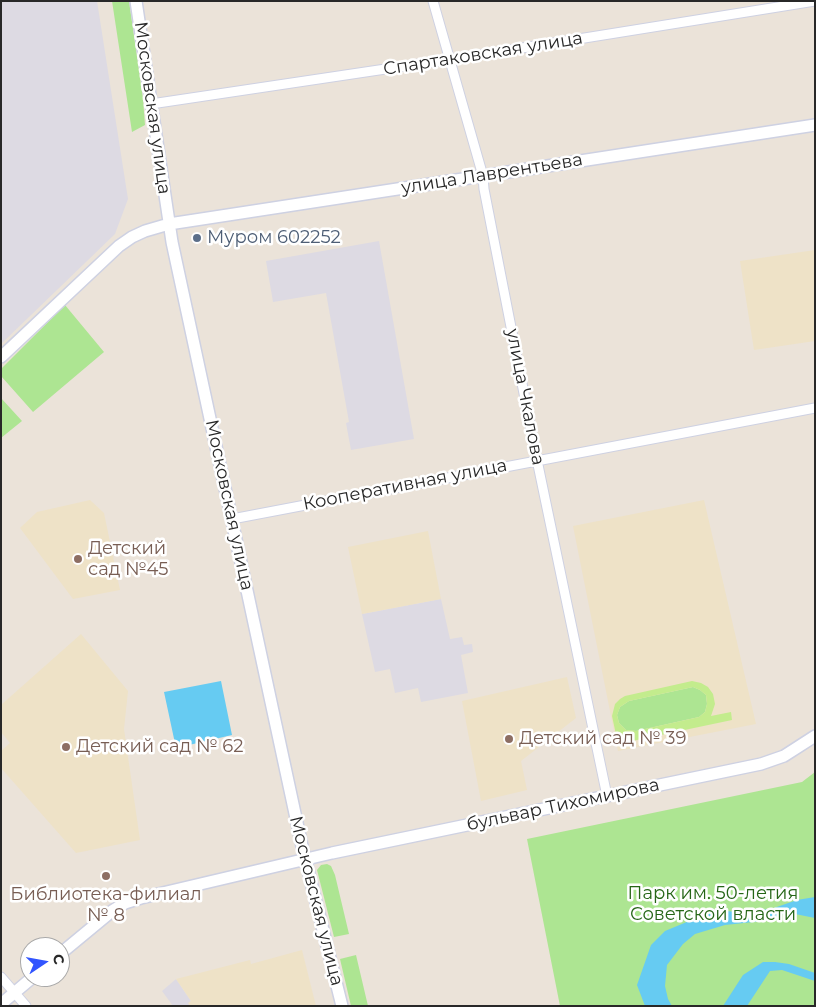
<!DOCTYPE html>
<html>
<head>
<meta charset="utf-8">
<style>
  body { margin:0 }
  #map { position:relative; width:816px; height:1007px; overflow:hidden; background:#ebe3d9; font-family:Montserrat,sans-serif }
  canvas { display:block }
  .frame { position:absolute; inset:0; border:2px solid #282828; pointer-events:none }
  .north { position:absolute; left:20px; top:937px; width:50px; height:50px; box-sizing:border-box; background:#fff; border:1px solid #a9a9a9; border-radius:50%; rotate:78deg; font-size:14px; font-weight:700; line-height:20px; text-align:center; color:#282828 }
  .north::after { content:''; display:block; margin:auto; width:18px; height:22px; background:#3255ff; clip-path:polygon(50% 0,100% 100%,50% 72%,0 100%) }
</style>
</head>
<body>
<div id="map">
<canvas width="816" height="1007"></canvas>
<div class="frame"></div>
<div class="north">С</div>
</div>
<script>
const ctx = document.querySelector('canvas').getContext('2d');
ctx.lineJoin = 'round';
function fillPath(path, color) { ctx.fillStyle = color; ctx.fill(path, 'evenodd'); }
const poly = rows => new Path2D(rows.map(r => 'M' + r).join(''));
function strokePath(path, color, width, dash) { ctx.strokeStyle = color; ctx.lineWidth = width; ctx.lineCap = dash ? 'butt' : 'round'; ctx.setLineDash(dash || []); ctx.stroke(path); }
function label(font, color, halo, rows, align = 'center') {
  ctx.font = font + ' Montserrat,sans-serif'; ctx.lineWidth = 5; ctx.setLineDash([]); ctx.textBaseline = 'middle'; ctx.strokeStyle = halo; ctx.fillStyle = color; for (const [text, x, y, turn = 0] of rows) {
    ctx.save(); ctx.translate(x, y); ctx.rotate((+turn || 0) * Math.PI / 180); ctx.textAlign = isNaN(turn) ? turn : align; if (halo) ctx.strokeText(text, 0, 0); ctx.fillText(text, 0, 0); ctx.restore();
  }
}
fillPath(poly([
  [1,1,97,1,128,199,115,234,1,344],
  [379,241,414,439,351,450,346,423,349,422,326,293,273,302,266,261],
  [441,599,450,639,462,637,464,645,472,644,473,652,461,655,468,693,421,702,418,688,395,693,390,669,375,672,362,614],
  [176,979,191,1001,189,1003,190,1006,173,1006,162,991]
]), '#dddae3');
fillPath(poly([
  [815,250,815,341,754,350,740,261],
  [90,500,104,513,120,590,73,599,20,528,37,512],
  [704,500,756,724,618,751,573,526],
  [428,531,441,599,362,614,348,547],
  [81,634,128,691,124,729,140,840,76,853,1,768,1,751,10,743,1,732,1,705],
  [567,677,576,718,521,761,527,790,481,801,462,701],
  [302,950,316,1006,190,1006,188,1003,191,1001,176,979,250,960,251,964]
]), '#eee2c7');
fillPath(poly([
  [112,1,129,1,143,99,145,125,132,132],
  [65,305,104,352,33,412,1,376,1,369],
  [1,398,22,421,1,438],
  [693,687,700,690,706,695,707,704,705,712,699,717,636,731,626,730,619,723,617,715,620,707,629,701],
  [815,772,815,1006,560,1006,527,839,802,782],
  [327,864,331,866,335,875,349,934,334,937,317,870,321,865],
  [356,955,368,1006,351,1006,340,959]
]), '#ade592');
fillPath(poly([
  [692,681,701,683,708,687,713,694,715,704,711,716,731,712,732,720,618,744,612,716,615,704,620,699,625,696],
  [693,687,700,690,706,695,707,704,705,712,699,717,636,731,626,730,619,723,617,715,620,707,629,701]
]), '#c3ec8d');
fillPath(poly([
  [221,681,232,735,176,748,164,692],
  [815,897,815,918,790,913,778,915,763,921,725,925,695,934,683,944,667,965,665,986,668,999,672,1006,645,1006,637,985,651,945,665,931,706,914,727,911,744,913,774,908,797,900],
  [763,962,775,962,789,964,815,973,815,981,782,970,770,971,747,1006,723,1006,743,975]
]), '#66cbf2');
const street = poly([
  [433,1,483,176,484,189,537,460,607,796],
  [151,104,466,57,815,1],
  [232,519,815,408],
  [1,977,26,1006]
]);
const secondary = poly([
  [136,1,172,242,302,846,342,1006],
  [1,357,119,246,132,237,145,231,169,224,815,125],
  [60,954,112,911,125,903,141,898,332,853,761,764,784,756,815,736],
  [1,1004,33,977]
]);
strokePath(street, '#ced1e2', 11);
strokePath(secondary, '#ced1e2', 14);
strokePath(street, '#fff', 9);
strokePath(secondary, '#fff', 11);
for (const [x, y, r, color] of [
  [197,238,5,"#5c6f8a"],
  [78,559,5,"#8d6e63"],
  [509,739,5,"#8d6e63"],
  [66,747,5,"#8d6e63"],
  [106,876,5,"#8d6e63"]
]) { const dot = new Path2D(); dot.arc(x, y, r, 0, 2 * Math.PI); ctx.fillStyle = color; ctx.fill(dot); strokePath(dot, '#fff', 2); }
label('18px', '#282828', '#fff', [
  ["Спартаковская улица",483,54,-9],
  ["Московская улица",152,108,82],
  ["улица Лаврентьева",492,174,-9],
  ["улица Чкалова",525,397,79],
  ["Кооперативная улица",405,485,-11],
  ["Московская улица",229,505,78],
  ["бульвар Тихомирова",563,805,-12],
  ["Московская улица",316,901,76]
]);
label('18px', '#4e5e75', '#fff', [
  ["Муром 602252",207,238]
], 'left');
label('18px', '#785e54', '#fff', [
  ["Детский",88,549],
  ["сад №45",88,570],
  ["Детский сад № 39",519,739],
  ["Детский сад № 62",76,747],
  ["Библиотека-филиал",106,895,"center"],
  ["№ 8",106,916,"center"]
], 'left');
label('18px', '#266617', '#fff', [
  ["Парк им. 50-летия",713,894],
  ["Советской власти",713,915]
]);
</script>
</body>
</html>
